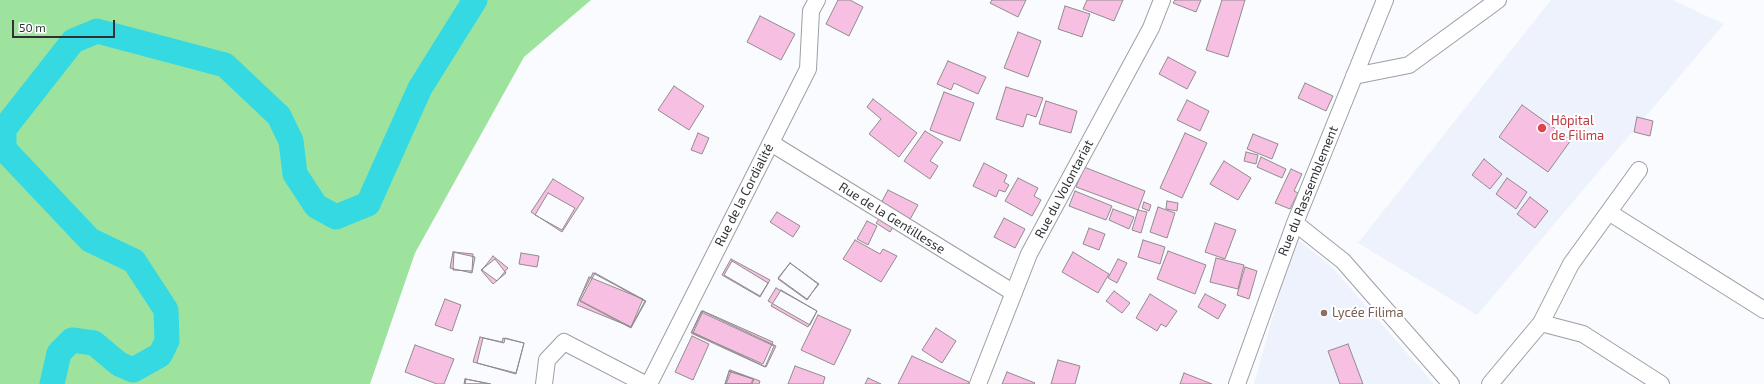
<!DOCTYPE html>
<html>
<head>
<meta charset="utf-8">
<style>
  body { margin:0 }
  #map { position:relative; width:1764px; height:384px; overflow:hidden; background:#f9fbfe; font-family:"Exo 2",sans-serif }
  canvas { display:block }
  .scale { position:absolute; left:12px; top:20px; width:103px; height:18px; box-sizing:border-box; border:2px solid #303134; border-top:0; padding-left:5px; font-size:12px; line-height:14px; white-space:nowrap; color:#303134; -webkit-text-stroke:3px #fff; paint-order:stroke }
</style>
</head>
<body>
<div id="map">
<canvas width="1764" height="384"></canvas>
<div class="scale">50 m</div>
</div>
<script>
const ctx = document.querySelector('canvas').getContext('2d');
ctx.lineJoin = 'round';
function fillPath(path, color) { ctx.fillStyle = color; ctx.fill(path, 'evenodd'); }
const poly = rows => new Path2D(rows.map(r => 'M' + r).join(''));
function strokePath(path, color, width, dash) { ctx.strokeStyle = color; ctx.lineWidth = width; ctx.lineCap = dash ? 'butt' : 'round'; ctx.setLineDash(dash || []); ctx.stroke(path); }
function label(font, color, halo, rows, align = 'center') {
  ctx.font = font + ' "Exo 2",sans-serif'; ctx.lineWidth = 4; ctx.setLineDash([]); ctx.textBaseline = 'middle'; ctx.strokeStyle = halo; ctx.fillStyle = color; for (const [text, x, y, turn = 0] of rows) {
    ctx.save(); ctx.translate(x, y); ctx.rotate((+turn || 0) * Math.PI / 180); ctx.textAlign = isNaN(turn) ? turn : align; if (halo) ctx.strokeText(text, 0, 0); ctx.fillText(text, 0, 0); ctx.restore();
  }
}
fillPath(poly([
  [1551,0,1672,0,1724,24,1477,315,1358,243],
  [1295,237,1332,267,1434,384,1254,384]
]), '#eef2fd');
fillPath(poly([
  [0,0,591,0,524,57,415,253,370,384,0,384]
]), '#9de39e');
strokePath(poly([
  [52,384,59,353,72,340,94,343,119,364,133,370,160,355,167,341,166,310,134,261,90,240,4,149,4,129,73,41,97,31,225,65,279,116,291,141,295,174,316,206,336,217,368,204,420,88,475,0]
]), '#35d9e1', 25);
const building = poly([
  [838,0,850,0,863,7,849,36,826,24,838,0],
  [992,0,1026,0,1018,17,990,3,992,0],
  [1087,0,1123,0,1114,21,1083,9,1087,0],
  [1175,0,1201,0,1196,12,1173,3,1175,0],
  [1222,0,1245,0,1228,57,1206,50,1222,0],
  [1065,6,1090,14,1082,37,1058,29,1065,6],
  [760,16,795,34,781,60,747,42,760,16],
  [1018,32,1041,41,1028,77,1004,68,1018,32],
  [1168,57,1196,72,1187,89,1159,74,1168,57],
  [948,61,986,77,978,94,954,83,951,90,937,84,948,61],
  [1305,83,1333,96,1326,111,1298,98,1305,83],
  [674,86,704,106,689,130,658,110,674,86],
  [1006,87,1043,98,1036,117,1027,114,1023,127,996,119,1006,87],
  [944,92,974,103,960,141,930,130,944,92],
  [873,99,917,133,899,157,869,134,881,119,867,107,873,99],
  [1187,100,1209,111,1200,131,1177,120,1187,100],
  [1046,101,1077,111,1071,133,1039,124,1046,101],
  [1522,105,1571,140,1548,172,1499,137,1522,105],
  [1637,117,1653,121,1650,136,1634,132,1637,117],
  [925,131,943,142,930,161,938,166,930,179,904,161,925,131],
  [698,133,709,138,702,154,691,150,698,133],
  [1185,133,1207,143,1182,198,1160,188,1185,133],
  [1253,134,1278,144,1272,159,1247,149,1253,134],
  [1246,152,1258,155,1256,164,1244,161,1246,152],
  [1261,157,1286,169,1282,178,1257,167,1261,157],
  [1484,159,1502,174,1490,189,1472,175,1484,159],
  [1224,161,1251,178,1238,200,1210,184,1224,161],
  [984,163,1007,175,1004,182,1009,185,1005,192,999,190,996,197,973,186,984,163],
  [1084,167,1145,191,1138,210,1076,187,1084,167],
  [1291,169,1302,174,1294,191,1298,193,1290,209,1275,203,1291,169],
  [1018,178,1038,188,1034,196,1041,200,1032,216,1005,201,1018,178],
  [1507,178,1527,192,1516,209,1496,194,1507,178],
  [553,179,584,198,562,232,531,212,553,179],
  [888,190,918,205,908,223,879,207,888,190],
  [1075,191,1112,206,1106,220,1069,206,1075,191],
  [548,193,575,208,562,230,535,215,548,193],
  [1530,197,1548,211,1535,228,1517,214,1530,197],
  [1167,201,1178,203,1177,211,1166,209,1167,201],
  [1144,202,1151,205,1149,211,1142,208,1144,202],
  [1158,207,1175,213,1167,238,1150,232,1158,207],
  [1113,209,1134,217,1129,229,1109,220,1113,209],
  [1138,210,1147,212,1141,233,1132,230,1138,210],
  [777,212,800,226,793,237,770,222,777,212],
  [882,215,895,224,890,232,876,223,882,215],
  [1004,218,1025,229,1015,248,994,237,1004,218],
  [867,221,877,226,868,245,857,239,867,221],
  [1215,223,1236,230,1225,259,1205,252,1215,223],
  [1089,228,1105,234,1099,250,1083,244,1089,228],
  [855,240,880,254,883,249,897,256,881,282,843,259,855,240],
  [1143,240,1165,247,1160,264,1138,257,1143,240],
  [1168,251,1206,265,1195,294,1157,279,1168,251],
  [453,252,475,257,472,273,450,268,453,252],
  [454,252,473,254,472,271,453,270,454,252],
  [1073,252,1109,274,1098,293,1062,272,1073,252],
  [521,253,539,256,537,267,519,264,521,253],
  [493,256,508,268,497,281,482,270,493,256],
  [1216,258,1244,265,1238,289,1210,282,1216,258],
  [495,259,506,273,493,284,481,270,495,259],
  [731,259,770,280,760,297,722,275,731,259],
  [1118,259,1127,263,1117,283,1108,278,1118,259],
  [732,261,768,283,760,296,724,275,732,261],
  [790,263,818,284,807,300,778,279,790,263],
  [790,263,819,284,807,299,778,278,790,263],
  [1245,267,1257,271,1249,299,1237,295,1245,267],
  [593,273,645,301,631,327,579,300,593,273],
  [595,273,646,301,631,328,580,301,595,273],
  [589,277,643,299,631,327,577,305,589,277],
  [776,288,817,311,810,325,768,301,776,288],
  [781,290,817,311,808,327,771,306,781,290],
  [1114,291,1130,303,1122,313,1106,301,1114,291],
  [1150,294,1177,311,1166,327,1161,324,1157,331,1136,318,1150,294],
  [1205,294,1226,305,1218,319,1198,307,1205,294],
  [445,299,461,305,452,331,435,325,445,299],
  [702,311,776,346,766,367,692,332,702,311],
  [703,311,773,342,763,364,693,333,703,311],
  [701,312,774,346,765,367,691,333,701,312],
  [818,315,851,330,834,365,801,350,818,315],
  [936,328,956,341,942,363,922,350,936,328],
  [692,336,709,344,693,380,675,372,692,336],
  [480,337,502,342,503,338,524,343,516,373,473,362,480,337],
  [483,338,504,343,505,338,524,343,516,374,477,363,483,338],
  [1348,344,1363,384,1340,384,1328,351,1348,344],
  [415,345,454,359,444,384,437,384,405,372,415,345],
  [912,356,969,382,968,384,898,384,912,356],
  [1058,360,1080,366,1075,384,1051,384,1058,360],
  [795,366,825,377,823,384,788,384,795,366],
  [730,370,760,381,759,384,725,384,730,370],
  [729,371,753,379,751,384,725,384,729,371],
  [731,372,754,379,752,384,726,384,731,372],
  [1007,372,1035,383,1034,384,1002,384,1007,372],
  [1184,373,1212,384,1180,384,1184,373],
  [868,378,881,384,865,384,868,378],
  [465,379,490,384,464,384,465,379],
  [466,379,491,384,465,384,466,379]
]);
fillPath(building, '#f7c0e2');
strokePath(building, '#918b8f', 1);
const minor = poly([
  [1354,76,1409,65,1498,0],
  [771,143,1014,293],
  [1610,213,1764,310],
  [1295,223,1343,261,1451,384],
  [1541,323,1571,264,1639,170],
  [544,384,547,360,564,342,645,384],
  [649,384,808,69,811,11,817,0],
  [978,384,1029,254,1151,28,1162,0],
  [1237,384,1295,223,1385,0],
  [1490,384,1541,323,1583,334,1661,384]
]);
strokePath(minor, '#9c9fa5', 18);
strokePath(minor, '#fff', 16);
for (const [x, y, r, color] of [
  [1542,128,5,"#e0444e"],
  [1324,313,4,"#8d6e63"]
]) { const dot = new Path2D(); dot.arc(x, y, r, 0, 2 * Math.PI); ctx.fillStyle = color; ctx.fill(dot); strokePath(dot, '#fff', 1.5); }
label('13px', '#be3a42', '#fff', [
  ["Hôpital",1551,121],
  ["de Filima",1551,136]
], 'left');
label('13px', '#303134', '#fff', [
  ["Rue du Volontariat",1064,189,-62],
  ["Rue du Rassemblement",1308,191,-68],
  ["Rue de la Cordialité",744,195,-63],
  ["Rue de la Gentillesse",892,218,32]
]);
label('13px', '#785e54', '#fff', [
  ["Lycée Filima",1332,313]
], 'left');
</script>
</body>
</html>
